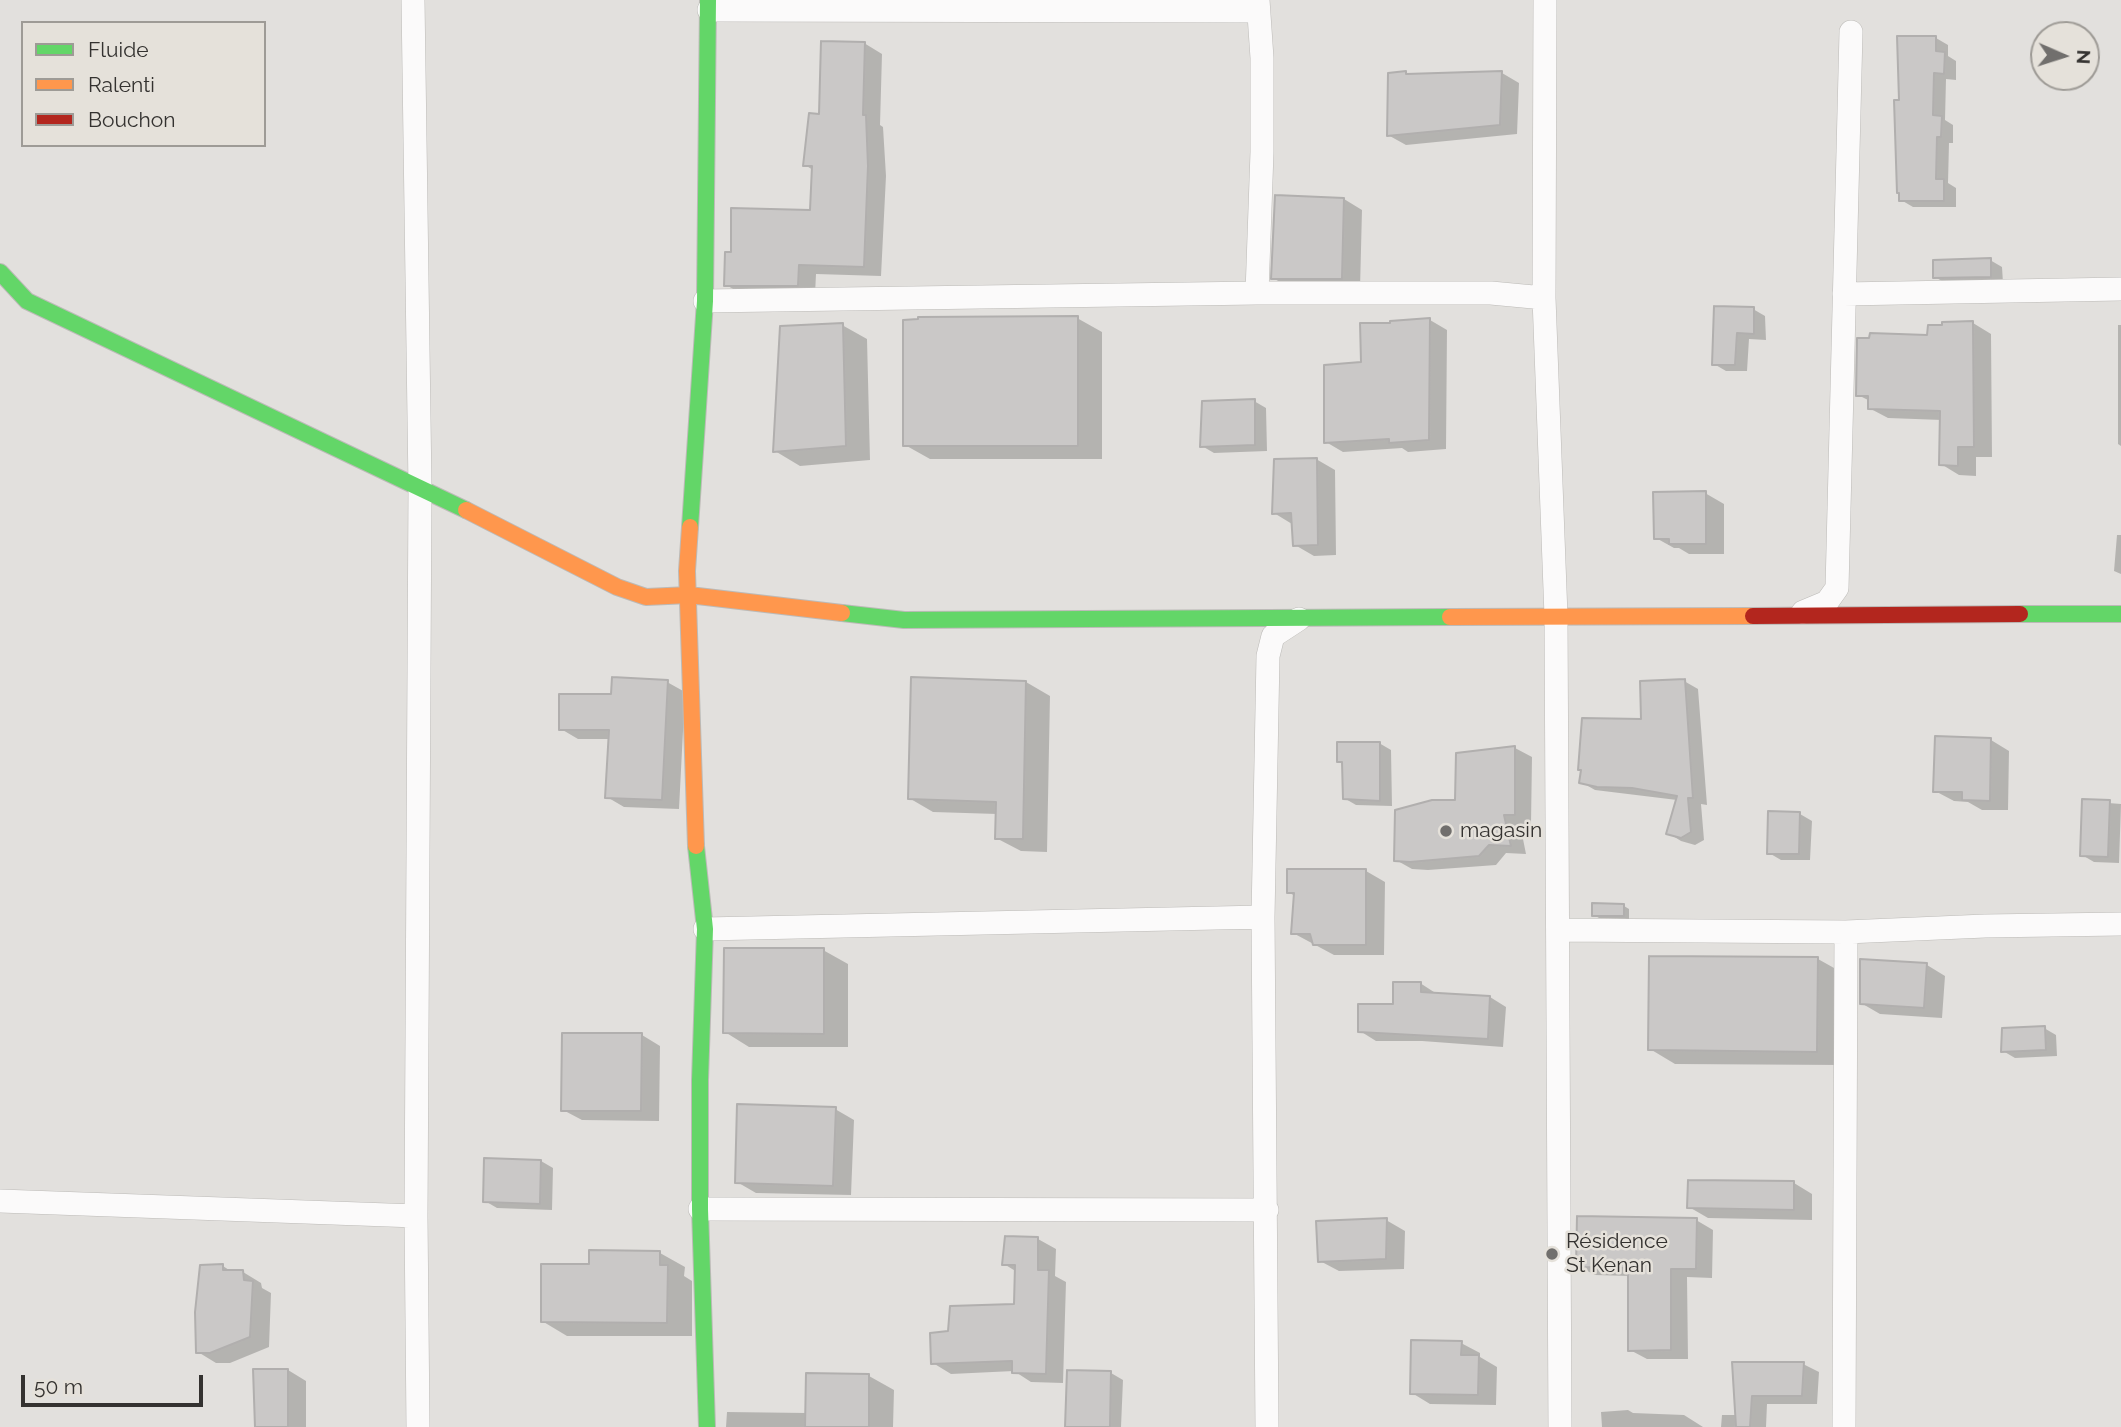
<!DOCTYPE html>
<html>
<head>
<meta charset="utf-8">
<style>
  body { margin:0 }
  #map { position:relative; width:2121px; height:1427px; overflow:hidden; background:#e2e0dd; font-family:Raleway,sans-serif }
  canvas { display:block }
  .legend { position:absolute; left:21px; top:21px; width:245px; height:126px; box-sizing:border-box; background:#e5e1da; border:2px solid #9e9b96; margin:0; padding:9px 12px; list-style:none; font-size:21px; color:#343230 }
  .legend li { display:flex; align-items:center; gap:14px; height:35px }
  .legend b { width:35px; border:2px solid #9e9b96 }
  .north { position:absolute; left:2030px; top:21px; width:70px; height:70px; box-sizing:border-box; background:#e5e1da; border:2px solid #9e9b96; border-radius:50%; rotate:93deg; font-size:19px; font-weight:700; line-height:28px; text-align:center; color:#343230 }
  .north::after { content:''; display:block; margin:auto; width:24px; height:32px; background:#716f6d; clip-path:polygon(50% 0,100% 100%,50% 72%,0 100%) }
  .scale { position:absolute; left:21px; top:1375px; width:182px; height:32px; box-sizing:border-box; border:4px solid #343230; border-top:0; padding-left:9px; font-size:21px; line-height:24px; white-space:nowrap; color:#343230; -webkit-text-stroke:5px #e5e1da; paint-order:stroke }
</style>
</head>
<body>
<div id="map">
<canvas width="2121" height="1427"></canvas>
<ul class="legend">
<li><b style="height:9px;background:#63d668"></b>Fluide</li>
<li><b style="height:9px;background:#ff974d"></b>Ralenti</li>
<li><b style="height:9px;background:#b3261e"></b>Bouchon</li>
</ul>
<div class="north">N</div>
<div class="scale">50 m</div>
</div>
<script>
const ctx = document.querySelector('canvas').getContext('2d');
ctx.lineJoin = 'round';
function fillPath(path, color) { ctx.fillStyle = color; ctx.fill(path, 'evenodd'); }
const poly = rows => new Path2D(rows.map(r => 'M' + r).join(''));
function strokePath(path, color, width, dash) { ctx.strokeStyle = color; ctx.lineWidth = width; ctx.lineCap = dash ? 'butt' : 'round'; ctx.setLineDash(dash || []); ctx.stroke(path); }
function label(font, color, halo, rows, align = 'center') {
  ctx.font = font + ' Raleway,sans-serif'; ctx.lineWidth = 5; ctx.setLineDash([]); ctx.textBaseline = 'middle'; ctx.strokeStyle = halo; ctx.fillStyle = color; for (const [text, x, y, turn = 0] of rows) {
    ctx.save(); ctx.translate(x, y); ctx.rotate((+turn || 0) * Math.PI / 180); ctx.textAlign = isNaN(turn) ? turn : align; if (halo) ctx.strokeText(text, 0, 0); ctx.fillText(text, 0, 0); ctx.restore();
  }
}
fillPath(poly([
  [1936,38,1948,45,1948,56,1956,61,1956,80,1946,79,1945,120,1953,125,1953,143,1949,143,1948,183,1956,188,1956,207,1913,207,1901,200,1900,102],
  [864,43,882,54,880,125,883,127,886,176,881,276,816,274,815,295,744,295,726,285,732,254,811,211,813,170,805,165,821,116],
  [1502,73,1519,83,1517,134,1406,145,1388,135],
  [1344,199,1362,210,1360,289,1292,289,1273,278],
  [1990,260,2002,267,2003,283,1947,284,1935,277],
  [1753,309,1765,316,1766,340,1749,339,1747,371,1726,371,1714,364],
  [1077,318,1102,332,1102,459,930,459,905,445],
  [1430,320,1447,330,1446,449,1408,452,1402,448,1343,452,1326,442,1363,363,1391,325],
  [1973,323,1991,334,1992,457,1976,457,1976,476,1959,475,1941,464,1942,420,1888,418,1869,408,1870,401,1858,395,1929,337],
  [842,325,867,339,870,460,800,466,775,451],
  [2118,325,2121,325,2121,446,2118,444],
  [1254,401,1266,408,1267,451,1214,453,1202,446],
  [1316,459,1335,470,1336,555,1314,556,1295,545,1292,524,1274,513],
  [1705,493,1724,504,1724,554,1689,554,1679,548,1674,548,1656,538],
  [2117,535,2121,535,2121,574,2114,571],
  [1684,681,1698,689,1707,805,1701,804,1704,840,1695,845,1681,841,1668,833,1677,800,1595,790,1581,782],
  [667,682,685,692,679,809,624,807,607,797,610,739,578,739,561,729,612,696],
  [1026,682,1050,696,1047,852,1021,851,996,838,997,814,933,812,909,798],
  [1991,740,2009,751,2008,810,1982,810,1968,802,1954,801,1935,791],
  [1379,743,1391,750,1392,806,1356,805,1344,798,1344,764,1339,761],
  [1515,748,1532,757,1531,824,1520,824,1526,854,1506,853,1496,865,1428,870,1412,869,1396,860,1457,802,1457,755],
  [2083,801,2121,804,2119,863,2094,862,2082,855],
  [1800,814,1812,821,1810,860,1781,860,1769,853],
  [1366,871,1385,882,1384,955,1334,955,1293,933,1295,896,1288,892],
  [1624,906,1629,909,1629,919,1599,918,1594,915],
  [823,950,848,964,848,1047,749,1047,725,1032],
  [1818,959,1843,973,1842,1065,1675,1064,1650,1049],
  [1862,960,1927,965,1945,976,1942,1018,1880,1014,1861,1003],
  [1420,983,1437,994,1490,997,1506,1007,1503,1047,1422,1041,1376,1041,1360,1031,1395,1006],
  [2044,1028,2056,1035,2057,1056,2015,1058,2003,1051],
  [642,1035,660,1046,659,1121,582,1120,563,1110],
  [835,1109,854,1120,851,1195,756,1193,737,1182],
  [541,1161,553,1168,552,1210,497,1208,485,1201],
  [1794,1183,1812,1194,1812,1220,1708,1218,1689,1207],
  [1386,1220,1405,1231,1404,1269,1339,1271,1320,1261],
  [1696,1220,1713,1230,1712,1278,1687,1277,1688,1359,1647,1359,1630,1350,1630,1276,1595,1275,1578,1266],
  [1038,1239,1056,1249,1055,1276,1066,1282,1063,1383,1031,1382,1014,1371,951,1374,933,1363,1016,1305,1017,1272,1004,1264],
  [660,1253,685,1267,684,1276,692,1281,692,1336,567,1336,542,1321,591,1266],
  [223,1266,232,1272,243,1272,261,1283,262,1288,271,1293,269,1347,230,1363,216,1363,198,1352],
  [1461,1343,1480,1353,1480,1357,1497,1367,1496,1405,1430,1404,1412,1393],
  [1734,1363,1803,1364,1819,1372,1817,1404,1767,1404,1766,1427,1721,1427,1722,1415,1737,1415],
  [288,1370,306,1381,306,1427,256,1427],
  [1111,1373,1123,1380,1121,1427,1067,1427],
  [869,1376,894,1390,893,1427,726,1427,727,1412,807,1413],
  [1628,1410,1633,1413,1684,1415,1703,1427,1602,1427,1601,1412]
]), '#0003');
const building = poly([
  [1897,36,1936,36,1936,51,1945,52,1944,74,1934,73,1933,115,1942,116,1941,137,1937,137,1936,179,1944,179,1944,201,1899,201,1899,193,1897,193,1894,100,1899,100,1897,36],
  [821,41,865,42,863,115,866,115,868,166,864,267,799,265,798,286,724,286,725,252,731,252,731,208,810,210,812,166,803,166,809,113,819,114,821,41],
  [1406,71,1406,74,1502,71,1500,125,1387,136,1388,73,1406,71],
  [1275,195,1344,198,1342,279,1271,279,1275,195],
  [1991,258,1991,277,1933,278,1933,260,1991,258],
  [1714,306,1754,307,1754,334,1737,333,1735,365,1712,365,1714,306],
  [1078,316,1078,446,903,446,903,320,918,319,918,317,1078,316],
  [1430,318,1429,440,1389,443,1389,439,1324,443,1324,365,1361,362,1360,323,1390,323,1390,321,1430,318],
  [1973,321,1974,447,1958,447,1958,466,1939,465,1940,411,1868,409,1868,396,1856,396,1857,338,1869,338,1870,333,1927,335,1928,325,1942,325,1942,322,1973,321],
  [843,323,846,446,773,452,780,326,843,323],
  [1255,399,1255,445,1200,447,1202,401,1255,399],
  [1317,458,1318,545,1293,546,1291,513,1272,514,1274,459,1317,458],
  [1706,491,1706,544,1669,544,1669,539,1654,539,1653,492,1706,491],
  [612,677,668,680,662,800,605,798,609,730,559,730,559,694,611,694,612,677],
  [911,677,1026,681,1023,839,995,839,996,802,908,799,911,677],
  [1685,679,1693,798,1688,798,1691,832,1681,838,1666,834,1677,796,1632,788,1597,787,1579,783,1581,770,1578,770,1582,718,1641,719,1640,681,1685,679],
  [1935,736,1991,738,1990,801,1962,800,1962,792,1933,792,1935,736],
  [1337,742,1380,742,1380,801,1343,799,1342,762,1337,762,1337,742],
  [1515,746,1515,815,1504,815,1511,846,1489,845,1479,856,1410,862,1394,861,1395,810,1432,800,1455,800,1456,753,1515,746],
  [2082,799,2110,800,2108,857,2080,856,2082,799],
  [1768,811,1800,812,1799,854,1767,854,1768,811],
  [1287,869,1366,869,1366,945,1313,945,1310,934,1291,934,1294,893,1287,893,1287,869],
  [1592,903,1624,904,1624,916,1592,916,1592,903],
  [724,948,824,948,824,1034,723,1033,724,948],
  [1649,956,1818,957,1817,1052,1648,1050,1649,956],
  [1860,959,1927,963,1924,1008,1860,1004,1860,959],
  [1393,982,1421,982,1421,992,1490,996,1488,1039,1358,1032,1358,1004,1393,1004,1393,982],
  [2045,1026,2046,1050,2001,1052,2002,1028,2045,1026],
  [562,1033,642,1033,641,1111,561,1111,562,1033],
  [737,1104,836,1107,833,1186,735,1183,737,1104],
  [484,1158,541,1160,540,1204,483,1202,484,1158],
  [1688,1180,1794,1181,1794,1210,1687,1208,1688,1180],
  [1577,1216,1697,1218,1696,1269,1671,1269,1671,1350,1628,1351,1628,1268,1576,1267,1577,1216],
  [1387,1218,1386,1259,1318,1262,1316,1221,1387,1218],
  [1005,1236,1038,1237,1038,1270,1049,1270,1046,1374,1012,1373,1012,1361,931,1364,930,1333,948,1331,950,1306,1014,1304,1015,1265,1002,1265,1005,1236],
  [589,1250,660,1251,660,1265,668,1265,667,1323,541,1322,541,1264,589,1264,589,1250],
  [223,1264,223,1270,243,1270,244,1280,253,1281,250,1337,210,1353,196,1353,195,1312,200,1265,223,1264],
  [1411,1340,1462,1341,1461,1355,1479,1355,1478,1395,1410,1394,1411,1340],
  [1732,1362,1804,1362,1802,1396,1752,1396,1750,1427,1736,1427,1732,1362],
  [253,1369,288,1369,288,1427,255,1427,253,1369],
  [1067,1370,1111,1371,1110,1427,1065,1427,1067,1370],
  [806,1373,869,1374,869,1427,805,1427,806,1373]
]);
fillPath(building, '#cac8c7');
strokePath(building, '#b1afae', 2);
const street = poly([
  [413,0,420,487,416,1216,418,1427],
  [1545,0,1544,298,1556,616,1560,1427],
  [709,10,1258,11],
  [1257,293,1262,152,1262,58,1258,0],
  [1844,294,2121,289],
  [705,301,1257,293,1491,293,1544,298],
  [1803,612,1827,602,1837,588,1851,32],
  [705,929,1263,917],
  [1558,930,1846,932,1985,926,2121,924],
  [0,1201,416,1216],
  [700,1209,1267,1210],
  [1267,1427,1263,917,1268,656,1273,636,1299,619],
  [1844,1427,1846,932]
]);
const fast = poly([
  [0,272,27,301,466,510],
  [690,527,705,301,708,0],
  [842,613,904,620,1450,617],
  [2020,614,2121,614],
  [696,846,705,929,700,1080,700,1209,707,1427]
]);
const slow = poly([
  [466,510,617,587,646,597,689,595,842,613],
  [690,527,687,571,696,846],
  [1450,617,1753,616]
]);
const jam = poly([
  [1753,616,2020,614]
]);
strokePath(street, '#bcbab7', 24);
strokePath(fast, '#bcbab7', 18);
strokePath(slow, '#bcbab7', 18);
strokePath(jam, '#bcbab7', 18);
strokePath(street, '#fbfafa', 23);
strokePath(fast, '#63d668', 16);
strokePath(slow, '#ff974d', 16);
strokePath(jam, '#b3261e', 16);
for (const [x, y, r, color] of [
  [1446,831,7,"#716f6d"],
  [1552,1254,7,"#716f6d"]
]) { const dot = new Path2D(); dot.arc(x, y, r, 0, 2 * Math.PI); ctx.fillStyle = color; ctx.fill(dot); strokePath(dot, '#e5e1da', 2.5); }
label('21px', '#343230', '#e5e1da', [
  ["magasin",1460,831],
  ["Résidence",1566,1242],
  ["St Kenan",1566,1266]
], 'left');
</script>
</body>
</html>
